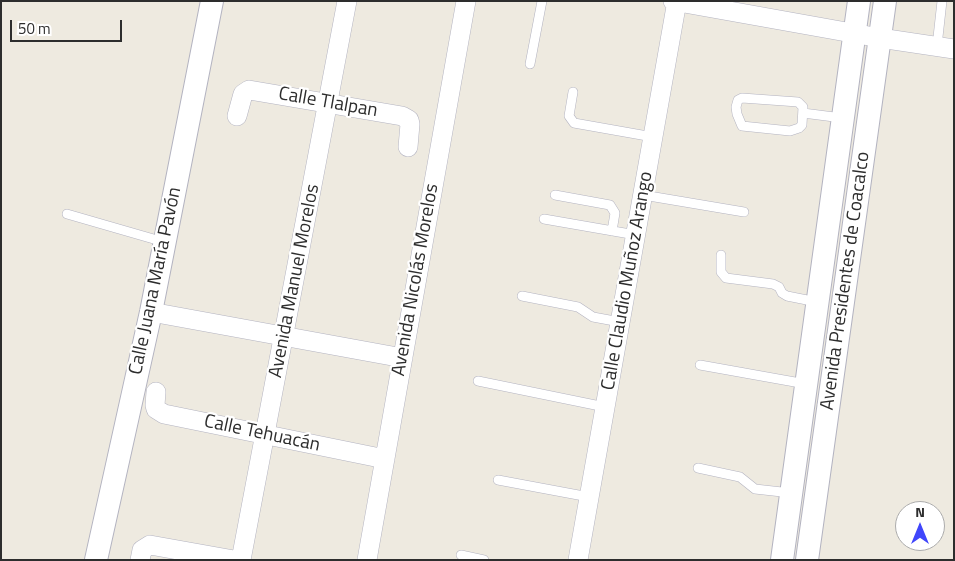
<!DOCTYPE html>
<html>
<head>
<meta charset="utf-8">
<style>
  body { margin:0 }
  #map { position:relative; width:955px; height:561px; overflow:hidden; background:#eeeae0; font-family:"Titillium Web",sans-serif }
  canvas { display:block }
  .frame { position:absolute; inset:0; border:2px solid #2d2d2d; pointer-events:none }
  .north { position:absolute; left:895px; top:501px; width:50px; height:50px; box-sizing:border-box; background:#fff; border:1px solid #ababab; border-radius:50%; rotate:0deg; font-size:14px; font-weight:700; line-height:20px; text-align:center; color:#2d2d2d }
  .north::after { content:''; display:block; margin:auto; width:18px; height:22px; background:#4046fb; clip-path:polygon(50% 0,100% 100%,50% 72%,0 100%) }
  .scale { position:absolute; left:10px; top:20px; width:112px; height:22px; box-sizing:border-box; border:2px solid #2d2d2d; border-top:0; padding-left:6px; font-size:15px; line-height:18px; white-space:nowrap; color:#2d2d2d; -webkit-text-stroke:4px #fff; paint-order:stroke }
</style>
</head>
<body>
<div id="map">
<canvas width="955" height="561"></canvas>
<div class="frame"></div>
<div class="north">N</div>
<div class="scale">50 m</div>
</div>
<script>
const ctx = document.querySelector('canvas').getContext('2d');
ctx.lineJoin = 'round';
const poly = rows => new Path2D(rows.map(r => 'M' + r).join(''));
function strokePath(path, color, width, dash) { ctx.strokeStyle = color; ctx.lineWidth = width; ctx.lineCap = dash ? 'butt' : 'round'; ctx.setLineDash(dash || []); ctx.stroke(path); }
function label(font, color, halo, rows, align = 'center') {
  ctx.font = font + ' "Titillium Web",sans-serif'; ctx.lineWidth = 4.5; ctx.setLineDash([]); ctx.textBaseline = 'middle'; ctx.strokeStyle = halo; ctx.fillStyle = color; for (const [text, x, y, turn = 0] of rows) {
    ctx.save(); ctx.translate(x, y); ctx.rotate((+turn || 0) * Math.PI / 180); ctx.textAlign = isNaN(turn) ? turn : align; if (halo) ctx.strokeText(text, 0, 0); ctx.fillText(text, 0, 0); ctx.restore();
  }
}
const service = poly([
  [937,46,942,1],
  [530,64,542,1],
  [573,92,569,116,574,123,653,137],
  [742,98,798,102,803,107,802,125,799,128,790,131,742,126,737,114,736,107,738,100,742,98],
  [803,113,842,118],
  [555,195,610,205,615,213,612,231],
  [643,195,744,212],
  [67,214,164,242],
  [544,219,636,235],
  [721,255,721,272,726,278,773,284,779,287,782,293,787,296,817,302],
  [522,296,578,307,593,317,620,322],
  [700,365,806,384],
  [478,381,605,407],
  [698,468,740,477,755,489,791,493],
  [498,480,589,497],
  [461,555,484,560]
]);
const minor = poly([
  [673,1,880,38,954,49],
  [237,116,243,94,249,90,402,116,409,120,410,124,408,147],
  [151,312,403,358],
  [156,392,155,405,156,409,164,414,385,459],
  [140,560,142,550,150,545,234,560],
  [241,560,347,1],
  [367,560,466,1],
  [578,560,677,1]
]);
const tertiary = poly([
  [96,560,151,312,212,1],
  [782,560,859,1],
  [807,560,885,1]
]);
strokePath(service, '#b3b3c0', 10);
strokePath(minor, '#b3b3c0', 20);
strokePath(tertiary, '#b3b3c0', 24);
strokePath(service, '#fff', 9);
strokePath(minor, '#fff', 19);
strokePath(tertiary, '#fff', 22);
label('19px', '#2d2d2d', '#fff', [
  ["Calle Tlalpan",328,103,10],
  ["Avenida Nicolás Morelos",416,280,-80],
  ["Calle Juana María Pavón",156,281,-78],
  ["Avenida Manuel Morelos",295,281,-79],
  ["Calle Claudio Muñoz Arango",628,281,-80],
  ["Avenida Presidentes de Coacalco",846,281,-82],
  ["Calle Tehuacán",262,434,12]
]);
</script>
</body>
</html>
